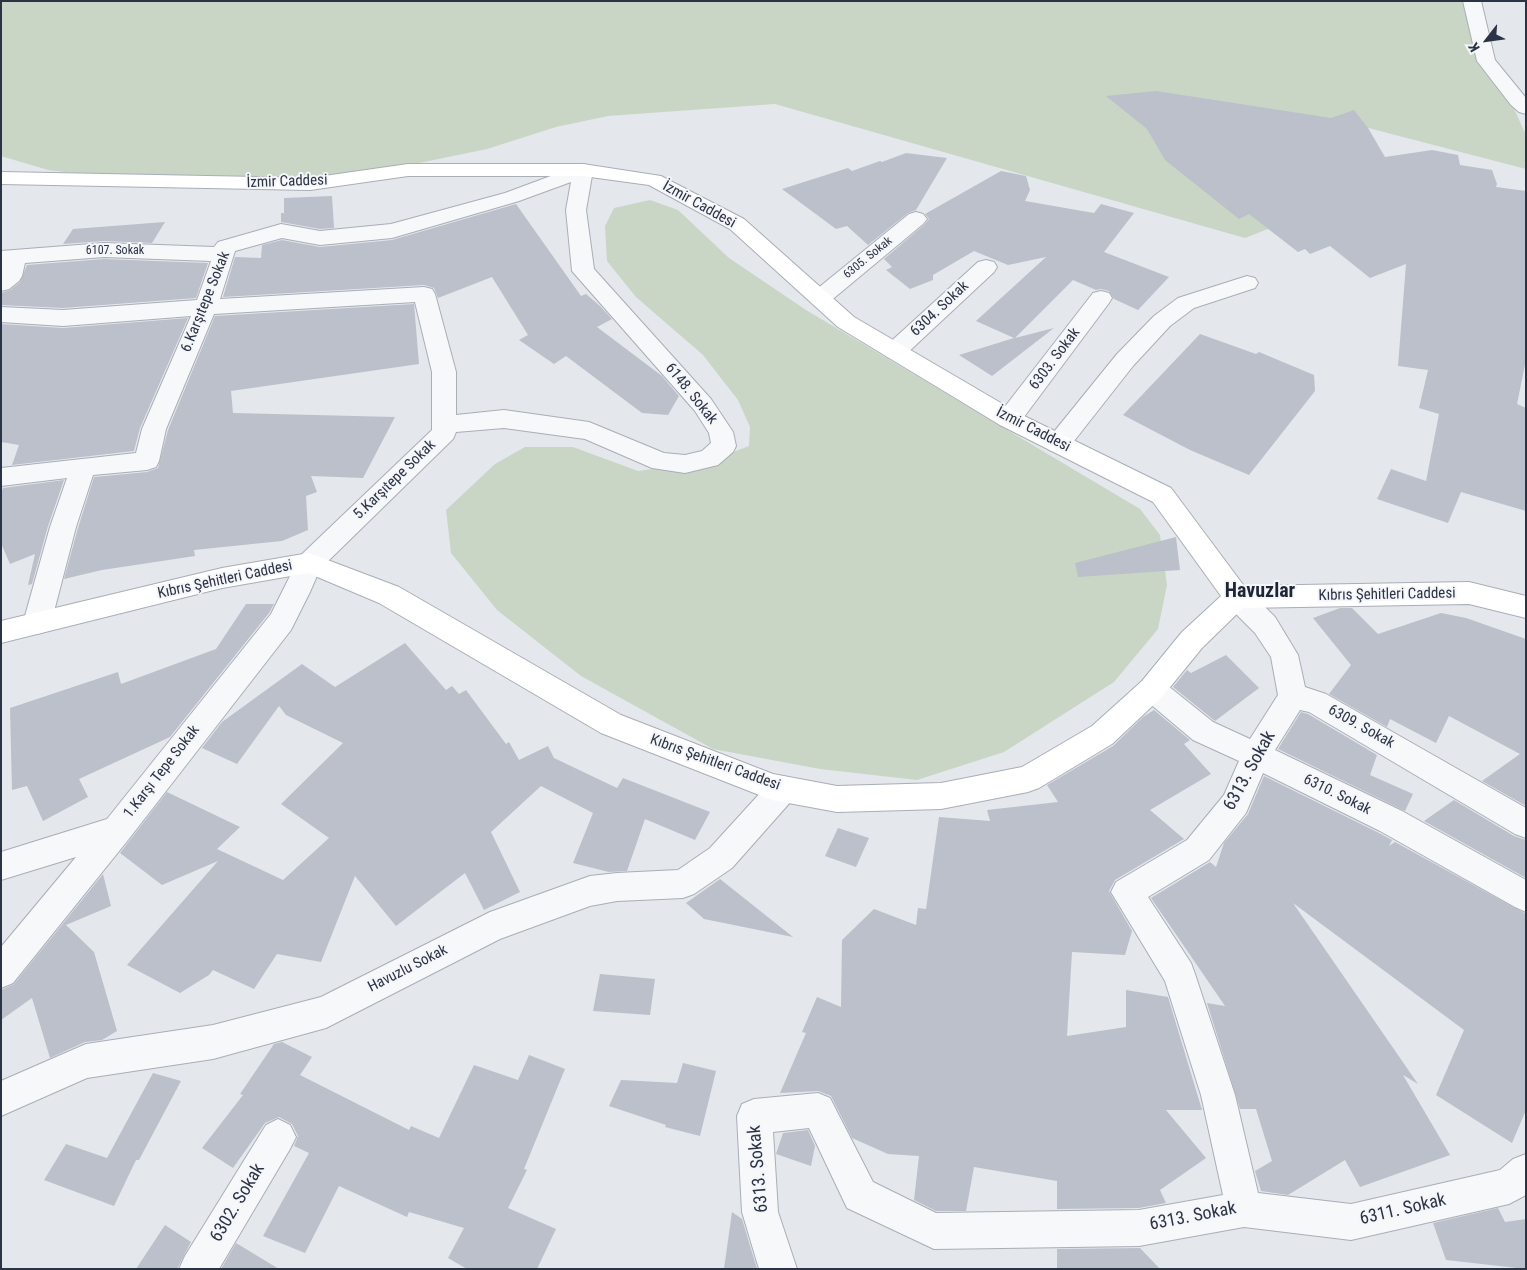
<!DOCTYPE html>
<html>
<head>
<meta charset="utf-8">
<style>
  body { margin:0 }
  #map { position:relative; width:1527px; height:1270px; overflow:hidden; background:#e4e7ec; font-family:"Roboto Condensed",sans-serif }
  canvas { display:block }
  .frame { position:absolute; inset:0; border:2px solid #2b3445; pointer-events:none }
  .north { position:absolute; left:1462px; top:15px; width:50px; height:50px; -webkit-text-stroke:4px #f4f6f9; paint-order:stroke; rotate:240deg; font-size:14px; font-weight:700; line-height:20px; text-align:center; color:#2b3445 }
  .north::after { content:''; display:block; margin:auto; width:18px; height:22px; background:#2b3445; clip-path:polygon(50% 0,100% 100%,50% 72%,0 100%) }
</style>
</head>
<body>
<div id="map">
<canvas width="1527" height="1270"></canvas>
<div class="frame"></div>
<div class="north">K</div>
</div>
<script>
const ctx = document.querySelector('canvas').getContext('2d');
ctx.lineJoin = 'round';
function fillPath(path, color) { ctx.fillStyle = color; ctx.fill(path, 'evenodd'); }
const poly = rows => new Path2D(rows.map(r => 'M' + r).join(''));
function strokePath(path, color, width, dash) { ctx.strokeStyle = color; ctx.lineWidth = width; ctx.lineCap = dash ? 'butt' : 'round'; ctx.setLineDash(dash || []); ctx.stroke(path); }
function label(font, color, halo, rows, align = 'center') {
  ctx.font = font + ' "Roboto Condensed",sans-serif'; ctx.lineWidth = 4; ctx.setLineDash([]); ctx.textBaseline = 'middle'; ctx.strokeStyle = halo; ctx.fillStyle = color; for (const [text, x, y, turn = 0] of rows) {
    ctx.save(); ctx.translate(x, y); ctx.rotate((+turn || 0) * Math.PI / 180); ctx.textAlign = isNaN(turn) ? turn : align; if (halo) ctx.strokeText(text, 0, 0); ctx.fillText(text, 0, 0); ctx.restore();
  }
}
fillPath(poly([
  [1,1,1465,1,1526,135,1526,169,1330,118,1306,214,1245,238,775,104,608,116,556,127,487,149,356,176,294,181,141,181,48,170,1,156],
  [650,200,678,210,729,258,806,310,1140,509,1160,535,1167,585,1158,629,1114,682,1004,752,917,780,820,769,713,749,581,676,497,610,451,553,446,510,495,464,525,447,573,447,638,471,710,461,749,446,750,427,738,400,703,355,636,297,607,261,605,226,614,208]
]), '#c9d6c5');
fillPath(poly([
  [1156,91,1331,118,1354,110,1368,128,1385,157,1432,150,1458,155,1460,165,1492,170,1497,184,1496,187,1526,191,1526,360,1517,404,1526,408,1526,511,1461,492,1448,523,1377,499,1391,469,1426,481,1439,414,1419,408,1428,370,1398,366,1406,264,1370,278,1330,246,1310,254,1305,249,1298,252,1249,214,1239,219,1165,160,1147,129,1106,96],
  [906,153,947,158,916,210,908,213,868,245,847,226,836,229,782,189,848,168,852,171,880,161,882,162],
  [1001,171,1026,176,1030,190,1025,201,1094,213,1101,204,1134,213,1104,252,1169,277,1138,310,1114,299,1109,291,1101,289,1096,290,1073,280,1015,338,1054,328,992,376,959,355,1014,338,976,321,1046,257,1008,265,974,251,933,275,933,280,910,289,886,270,892,267,884,259,924,225,929,219,925,214],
  [332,196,334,228,320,229,281,222,281,213,284,213,284,198],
  [516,204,581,296,586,294,600,306,612,319,597,327,662,376,679,396,668,415,642,413,566,356,554,364,519,340,528,335,492,277,438,298,434,288,424,285,223,297,235,257,261,258,262,245,282,240,320,247,392,240],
  [165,222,152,243,104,241,63,244,73,229],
  [104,259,208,263,196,298,63,308,1,305,1,293,10,290,20,282,27,265],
  [414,304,419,364,231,391,233,413,395,417,363,478,311,476,317,492,306,496,308,530,282,541,194,550,195,556,102,570,64,579,78,528,94,477,147,472,158,468,168,430,215,316],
  [188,318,140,428,134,451,12,465,19,445,1,442,1,324,63,328],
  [1200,334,1256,354,1259,352,1314,375,1315,391,1249,475,1190,450,1123,415],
  [64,480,48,526,32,584,28,585,35,554,10,564,1,543,1,493,3,488],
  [1176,537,1180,570,1078,577,1075,563],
  [246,604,274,604,269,613,170,737,79,779,88,797,43,821,27,786,12,790,10,708,118,672,121,684,216,649],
  [1340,608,1352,608,1378,634,1441,613,1466,618,1526,639,1526,806,1482,781,1520,754,1449,716,1436,743,1390,719,1387,727,1329,694,1351,665,1313,618],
  [405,643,446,690,452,686,459,694,466,690,506,744,509,742,519,760,548,746,554,758,617,788,623,778,710,812,695,840,645,819,627,871,609,872,573,863,593,813,541,786,491,832,520,892,484,910,465,873,396,926,355,876,321,962,277,954,254,989,213,970,209,975,180,993,127,965,218,861,162,885,120,853,167,792,240,827,217,849,283,880,329,838,281,804,343,743,286,715,279,706,237,764,202,748,222,722,302,664,335,687],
  [1226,655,1259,688,1215,721,1173,687,1187,670,1191,673],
  [1154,710,1190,740,1184,744,1211,774,1150,810,1184,839,1115,880,1109,891,1132,931,1125,955,1072,952,1067,1036,1126,1027,1126,990,1168,997,1202,1110,1166,1110,1206,1158,1160,1190,1166,1203,1139,1208,1057,1209,1057,1181,974,1167,966,1211,936,1211,914,1200,919,1156,888,1154,852,1138,831,1096,818,1091,780,1093,806,1033,802,1032,817,997,841,1007,842,940,874,909,916,925,918,908,926,909,939,817,990,821,987,810,1058,802,1047,785,1113,746,1143,717],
  [1301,712,1308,714,1377,755,1370,775,1413,794,1405,811,1278,749],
  [1264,776,1379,833,1392,840,1389,846,1395,842,1526,914,1526,1110,1512,1143,1436,1095,1464,1030,1293,903,1418,1084,1403,1075,1450,1155,1360,1187,1345,1160,1288,1195,1261,1191,1255,1171,1272,1161,1256,1109,1240,1109,1207,1003,1225,1006,1151,898,1210,862,1216,867,1224,843,1248,814],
  [1454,800,1514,836,1526,840,1526,878,1424,821],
  [838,828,869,838,856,867,825,856],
  [103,874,111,906,66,925,94,952,117,1031,102,1040,85,1042,50,1058,32,998,1,1020,1,990,14,984],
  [720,879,793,937,704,919,686,903],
  [600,974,655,979,650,1015,593,1011],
  [282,1042,312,1057,300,1075,409,1130,411,1126,439,1138,474,1065,518,1080,529,1055,565,1069,524,1169,527,1170,508,1208,556,1229,537,1269,467,1269,448,1258,464,1228,409,1212,407,1217,339,1186,305,1253,263,1236,309,1153,294,1146,298,1136,292,1124,279,1117,265,1123,233,1168,202,1148,243,1095,240,1094,274,1044],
  [683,1063,716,1071,700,1136,665,1127,666,1125,609,1106,621,1080,677,1083],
  [153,1073,181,1081,139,1160,136,1160,114,1206,44,1180,66,1144,107,1158],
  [808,1130,815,1146,811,1166,776,1154,783,1133],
  [1498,1208,1505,1222,1526,1219,1526,1269,1446,1260,1433,1223],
  [732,1212,742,1219,757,1269,724,1269],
  [165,1225,191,1242,177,1269,136,1269],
  [236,1243,279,1269,221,1269],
  [1140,1248,1160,1269,1057,1269,1057,1249]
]), '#bbc0ca');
const street = poly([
  [1463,1,1481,1,1495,60,1526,98,1526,114,1519,112,1511,105,1477,61,1463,1],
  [583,164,590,166,593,170,586,210,594,269,711,399,733,432,736,446,733,452,718,465,685,473,652,468,585,439,504,428,456,432,453,439,320,569,310,592,291,630,128,840,13,983,1,988,1,947,76,857,1,880,1,852,107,819,271,614,300,556,432,430,432,372,415,302,214,314,166,429,159,461,156,467,147,470,93,475,76,527,51,623,47,631,37,634,27,631,23,623,50,527,67,478,1,486,1,468,136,453,142,429,191,316,63,326,1,322,1,307,63,310,197,300,211,261,104,257,25,263,22,276,19,281,9,289,1,291,1,251,104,243,214,247,218,242,281,224,320,231,391,224,505,193,583,164],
  [571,182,566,210,572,271,695,411,709,433,711,443,702,451,685,455,664,453,589,422,504,410,456,415,456,372,435,294,432,289,424,287,220,299,235,251,282,238,320,245,392,238,519,201,571,182],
  [916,212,923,214,927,219,923,224,828,303,820,305,812,303,809,298,812,293,909,214,916,212],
  [986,260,994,262,997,267,994,272,903,357,895,359,887,357,883,351,887,345,978,262,986,260],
  [1247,276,1255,278,1258,283,1255,288,1194,308,1170,326,1133,366,1067,450,1058,453,1049,450,1046,444,1049,438,1117,354,1154,316,1178,298,1247,276],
  [1101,291,1109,293,1112,298,1109,303,1018,425,1009,428,1000,425,997,419,1000,413,1093,293,1101,291],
  [1237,586,1247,589,1275,617,1298,655,1305,687,1326,694,1526,808,1526,838,1515,834,1309,712,1300,710,1275,750,1402,811,1526,880,1526,912,1515,907,1380,831,1263,773,1246,813,1209,860,1148,897,1191,963,1195,974,1235,1095,1258,1193,1351,1204,1500,1170,1513,1159,1526,1154,1526,1195,1509,1204,1351,1240,1244,1227,1139,1246,934,1249,847,1208,809,1128,773,1132,778,1212,797,1269,759,1269,742,1212,737,1116,742,1104,754,1099,818,1093,830,1098,873,1182,936,1213,1139,1210,1223,1195,1201,1095,1165,981,1111,892,1116,882,1187,840,1224,795,1239,761,1193,740,1142,697,1138,689,1142,681,1152,677,1162,681,1213,722,1250,739,1278,695,1271,657,1255,633,1227,605,1224,597,1227,589,1237,586],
  [783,776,794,780,798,789,794,798,732,868,694,894,683,898,617,901,590,906,500,939,326,1028,213,1059,87,1078,1,1116,1,1081,86,1044,213,1025,321,997,490,912,590,876,617,873,678,870,710,848,772,780,783,776],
  [278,1119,290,1125,296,1137,290,1149,219,1269,179,1269,185,1256,266,1125,278,1119]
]);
const secondary = poly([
  [408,164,583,164,661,176,744,219,854,317,1018,413,1171,488,1244,586,1469,582,1526,596,1526,618,1469,604,1243,608,1202,648,1162,697,1112,744,1039,788,1028,792,941,809,837,812,772,800,601,733,379,603,308,573,222,588,1,643,1,621,222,568,309,553,399,587,621,715,773,774,837,786,941,783,1022,767,1092,726,1142,681,1182,632,1221,596,1153,502,1000,425,838,327,730,229,649,185,583,176,408,176,310,190,1,184,1,172,310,178,408,164]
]);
strokePath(street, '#a9aeb7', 2);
strokePath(secondary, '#a9aeb7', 2);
fillPath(street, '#f7f8fa');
fillPath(secondary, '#fff');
label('12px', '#2b3445', '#f4f6f9', [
  ["6107. Sokak",115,251],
  ["6305. Sokak",868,258,-39]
]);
label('15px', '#2b3445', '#f4f6f9', [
  ["İzmir Caddesi",287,182,-2],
  ["İzmir Caddesi",699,205,29],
  ["6.Karşıtepe Sokak",206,302,-68],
  ["6304. Sokak",940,309,-43],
  ["6303. Sokak",1055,359,-53],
  ["6148. Sokak",691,394,51],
  ["İzmir Caddesi",1033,430,27],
  ["5.Karşıtepe Sokak",395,480,-44],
  ["Kıbrıs Şehitleri Caddesi",225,580,-12],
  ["Kıbrıs Şehitleri Caddesi",1387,595,-1],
  ["6309. Sokak",1361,727,29],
  ["Kıbrıs Şehitleri Caddesi",715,763,20],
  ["1.Karşı Tepe Sokak",162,772,-52],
  ["6310. Sokak",1337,795,26],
  ["Havuzlu Sokak",408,969,-27]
]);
label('18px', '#2b3445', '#f4f6f9', [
  ["6313. Sokak",1250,771,-61],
  ["6313. Sokak",759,1169,-95],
  ["6302. Sokak",238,1203,-59],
  ["6311. Sokak",1403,1210,-13],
  ["6313. Sokak",1193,1217,-11]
]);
label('bold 20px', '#1d2536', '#f4f6f9', [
  ["Havuzlar",1260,592]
]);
</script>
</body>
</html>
